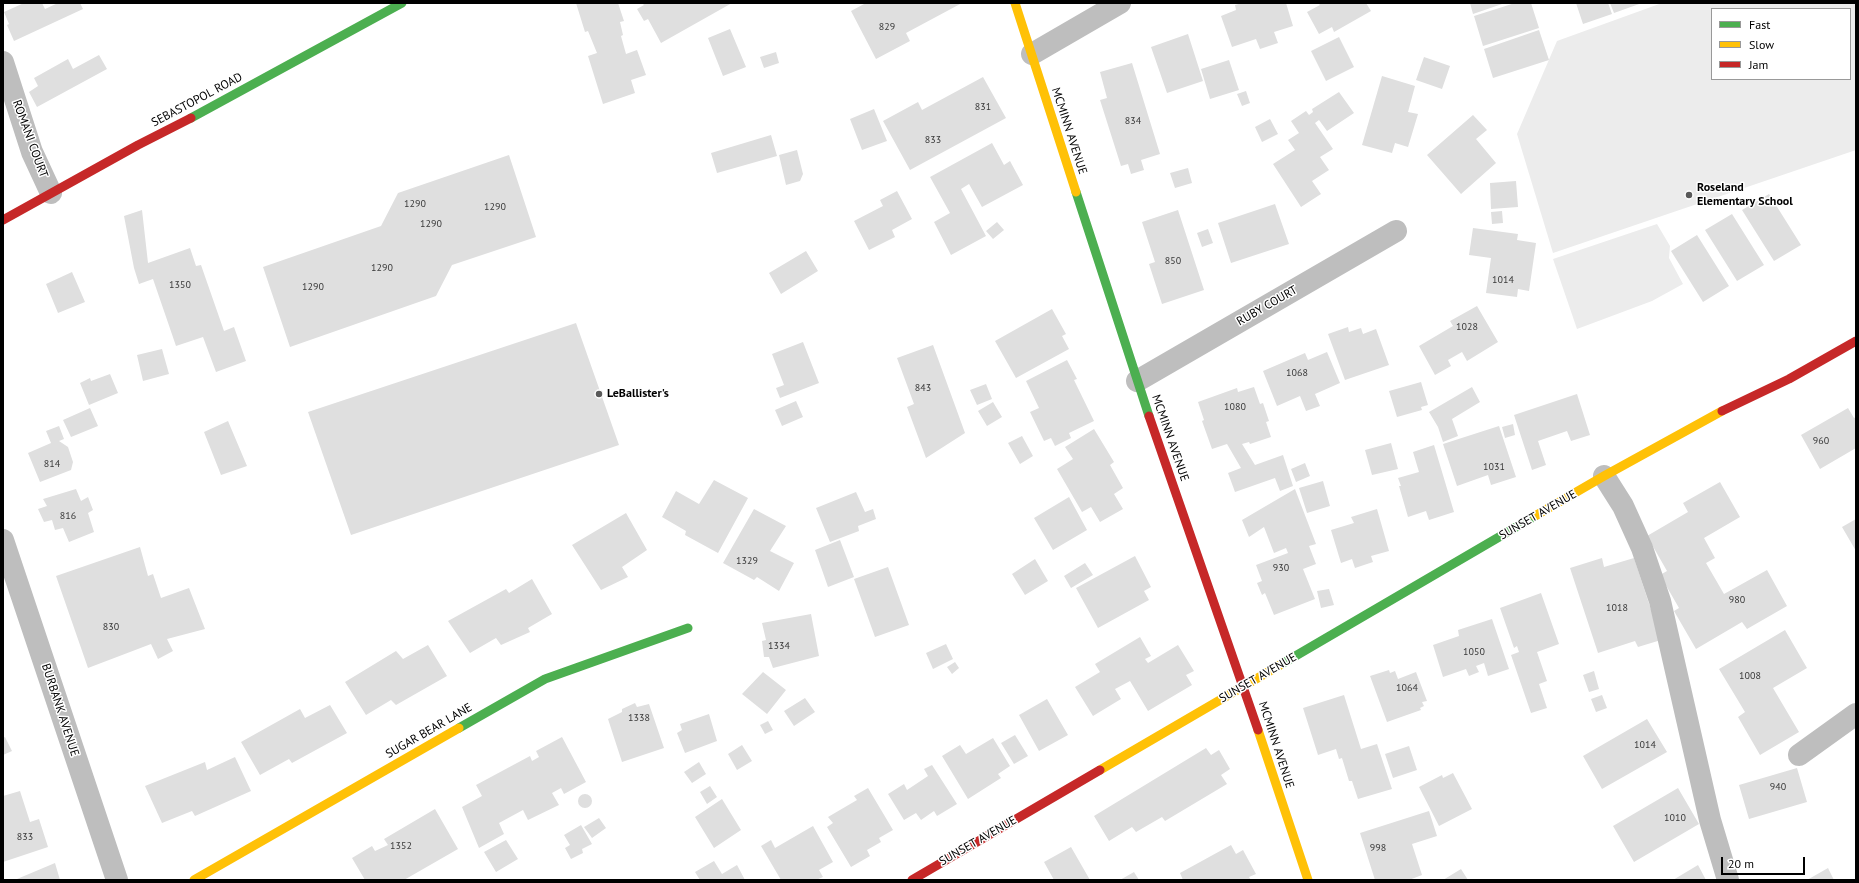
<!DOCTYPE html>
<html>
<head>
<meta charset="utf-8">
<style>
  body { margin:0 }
  #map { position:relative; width:1859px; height:883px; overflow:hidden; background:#fff; font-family:"PT Sans",sans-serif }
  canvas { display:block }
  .frame { position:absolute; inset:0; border:4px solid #000; pointer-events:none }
  .legend { position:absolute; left:1711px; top:8px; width:140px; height:72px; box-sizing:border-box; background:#fff; border:1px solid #999; margin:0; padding:5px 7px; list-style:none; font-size:12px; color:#000 }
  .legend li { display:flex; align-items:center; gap:8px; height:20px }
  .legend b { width:20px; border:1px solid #999 }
  .scale { position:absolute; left:1721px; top:857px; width:84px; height:18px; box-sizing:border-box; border:2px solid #000; border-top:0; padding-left:5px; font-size:12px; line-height:14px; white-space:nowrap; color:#000; -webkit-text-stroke:3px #fff; paint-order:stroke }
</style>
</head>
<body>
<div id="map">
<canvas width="1859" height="883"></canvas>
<div class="frame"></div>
<ul class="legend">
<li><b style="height:5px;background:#4caf50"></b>Fast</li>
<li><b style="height:5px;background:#ffc107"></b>Slow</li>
<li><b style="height:5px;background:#c62828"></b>Jam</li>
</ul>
<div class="scale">20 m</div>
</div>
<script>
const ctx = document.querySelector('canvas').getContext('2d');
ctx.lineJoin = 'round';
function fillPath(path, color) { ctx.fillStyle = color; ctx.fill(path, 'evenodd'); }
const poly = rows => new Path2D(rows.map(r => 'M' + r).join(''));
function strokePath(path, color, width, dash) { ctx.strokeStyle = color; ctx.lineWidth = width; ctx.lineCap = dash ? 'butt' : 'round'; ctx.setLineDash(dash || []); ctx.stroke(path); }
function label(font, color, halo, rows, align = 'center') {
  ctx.font = font + ' "PT Sans",sans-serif'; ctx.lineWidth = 3; ctx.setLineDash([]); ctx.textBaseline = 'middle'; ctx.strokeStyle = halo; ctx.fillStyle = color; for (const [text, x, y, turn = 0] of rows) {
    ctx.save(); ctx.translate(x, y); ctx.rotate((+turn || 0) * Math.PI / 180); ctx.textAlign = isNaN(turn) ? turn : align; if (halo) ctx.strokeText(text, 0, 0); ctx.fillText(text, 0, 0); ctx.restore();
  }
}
fillPath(poly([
  [1662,3,1856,3,1856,150,1553,253,1517,134,1557,41],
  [1712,9,1850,9,1850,79,1712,79],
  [1657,224,1670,246,1669,258,1683,284,1652,301,1577,329,1553,259]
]), '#ececec');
fillPath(poly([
  [24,3,42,3,45,9,58,3,80,3,83,9,14,41,7,25,9,24,4,12],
  [576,3,618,3,624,21,620,22,623,35,621,36,626,54,637,50,646,75,631,80,635,93,603,104,588,56,597,53,588,31,585,32],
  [642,3,732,3,661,43,648,19,644,21,637,9,644,5],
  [866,3,962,3,906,33,910,41,876,59,851,11],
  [1242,3,1286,3,1293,26,1274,32,1278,43,1260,49,1256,39,1232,47,1221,16,1236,10,1235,5],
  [1318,3,1366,3,1371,11,1334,32,1332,27,1319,34,1307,12,1320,5],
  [1470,3,1505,3,1473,14],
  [1515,3,1531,3,1539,28,1483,46,1474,16],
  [1576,3,1608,3,1612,14,1583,24],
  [1610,3,1642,3,1614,13],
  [730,29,746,67,723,76,708,38],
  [1539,30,1549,60,1493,78,1484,49],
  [1188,34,1203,81,1167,93,1151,47],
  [1339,37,1354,67,1326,81,1311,51],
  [776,52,779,63,764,68,760,57],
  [99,55,107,69,37,107,29,92,38,86,34,78,68,59,73,69],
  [1424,57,1450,66,1442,89,1416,80],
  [1229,60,1239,90,1210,99,1201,69],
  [1132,63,1160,154,1141,160,1144,170,1131,174,1128,164,1121,166,1100,100,1107,98,1100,72],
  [1382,76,1415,86,1408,112,1418,114,1408,147,1395,143,1392,153,1362,145],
  [983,77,1006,118,910,170,883,121,918,102,922,110],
  [1246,91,1250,103,1242,106,1237,94],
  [1339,92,1354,113,1327,131,1319,120,1315,123,1333,149,1320,157,1329,170,1312,181,1321,194,1301,207,1273,164,1295,150,1288,140,1299,133,1291,121,1306,111,1309,115,1313,112,1312,109],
  [874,109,887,141,862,150,850,119],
  [1473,115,1487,130,1476,139,1496,163,1461,194,1427,155],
  [1270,119,1278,134,1262,142,1255,127],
  [771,135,777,156,717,173,711,153],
  [992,143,1004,165,1010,161,1023,185,982,207,969,184,961,189,986,236,951,255,934,222,950,213,930,177],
  [797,150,803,174,800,181,786,185,779,155],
  [509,155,536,237,452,265,436,296,290,347,263,267,381,226,398,193],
  [1188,168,1192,183,1175,188,1170,173],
  [1516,181,1518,207,1491,209,1490,183],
  [897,191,912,219,892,230,895,237,869,250,854,221,883,206,880,200],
  [1769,194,1801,245,1774,261,1742,210],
  [1275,204,1289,244,1231,263,1218,223],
  [142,210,148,263,190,248,196,266,201,265,224,331,234,327,246,361,216,372,203,337,176,346,153,279,139,284,134,268,124,216],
  [1178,210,1204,290,1162,304,1149,264,1155,262,1142,222],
  [1502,211,1503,223,1492,224,1491,212],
  [1732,214,1764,265,1737,281,1705,230],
  [997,222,1004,230,993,239,986,231],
  [1473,228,1518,234,1517,240,1536,243,1529,291,1518,289,1517,297,1486,293,1491,258,1469,255],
  [1208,229,1213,243,1202,247,1197,233],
  [1697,235,1729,286,1703,302,1671,251],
  [806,251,818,271,781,294,769,273],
  [72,272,85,302,58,313,46,284],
  [1477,306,1498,342,1467,361,1462,352,1448,360,1451,366,1435,375,1419,346,1453,326,1450,321],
  [1052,309,1066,334,1062,336,1069,349,1016,378,995,341],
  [576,323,619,445,351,535,308,412],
  [1348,327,1349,332,1361,328,1363,334,1376,329,1389,365,1345,380,1328,334],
  [803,342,819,383,780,398,776,388,784,385,772,354],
  [933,345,965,433,926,458,907,407,914,404,897,358],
  [162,349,169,374,143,381,137,355],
  [1327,352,1340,383,1315,394,1320,406,1306,411,1300,396,1277,406,1263,371,1305,353,1308,360],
  [1067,360,1077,379,1074,380,1094,421,1069,433,1071,438,1055,446,1051,438,1044,441,1030,412,1039,408,1026,381],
  [110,374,118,393,89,405,80,383,90,378,91,381],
  [1421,382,1428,405,1421,407,1422,410,1397,417,1389,391],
  [986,384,992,399,977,405,970,390],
  [1254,387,1260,404,1263,403,1269,421,1266,422,1271,437,1250,444,1249,442,1242,444,1255,465,1283,455,1293,486,1280,491,1275,478,1235,492,1228,473,1241,468,1227,444,1212,449,1202,421,1204,420,1198,402,1237,388,1238,392],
  [1472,387,1480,402,1452,419,1458,436,1443,442,1438,427,1429,412],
  [1577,394,1590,435,1571,441,1567,431,1538,441,1546,465,1532,470,1514,415],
  [796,401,803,417,782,426,775,410],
  [993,402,1002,417,987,426,978,411],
  [90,408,98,426,71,437,63,420],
  [1848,408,1854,418,1856,417,1856,448,1820,469,1801,435],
  [228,421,247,466,221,475,204,432],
  [1513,424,1515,435,1505,438,1502,427],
  [59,426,64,439,59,441,68,447,73,462,71,470,40,482,28,453,51,443,46,431],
  [1499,426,1516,477,1491,485,1488,475,1457,486,1443,444],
  [1094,429,1114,462,1110,465,1123,488,1114,494,1123,509,1100,522,1091,507,1082,512,1057,469,1073,459,1065,447],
  [1022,436,1033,456,1020,464,1008,443],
  [1391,443,1398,469,1372,475,1365,450],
  [1434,445,1454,512,1429,520,1426,511,1408,517,1399,486,1401,486,1398,478,1419,472,1413,452],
  [1305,463,1310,476,1296,482,1291,469],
  [714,480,748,498,718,553,685,535,686,531,662,517,676,491,699,504],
  [1323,481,1330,506,1307,513,1299,488],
  [1720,482,1740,517,1704,538,1715,558,1706,563,1724,594,1767,570,1787,606,1747,629,1742,622,1696,649,1674,611,1679,608,1660,575,1667,571,1647,536,1688,512,1683,503],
  [76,489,81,501,88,497,93,510,88,513,94,532,69,542,63,528,55,530,52,520,44,522,38,509,47,506,43,499],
  [1295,489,1316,544,1309,546,1316,564,1303,569,1315,599,1274,615,1265,593,1262,595,1257,583,1262,581,1256,565,1288,553,1286,548,1274,553,1264,527,1249,537,1242,520],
  [856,492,865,512,873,509,876,519,858,526,859,531,830,542,816,508],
  [1069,497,1087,530,1053,550,1034,518],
  [754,509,786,526,770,551,794,563,779,591,757,577,754,580,723,563],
  [1377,509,1389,551,1371,556,1373,562,1355,568,1352,559,1341,563,1331,530,1354,523,1351,517],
  [626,513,647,550,622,567,628,577,601,590,572,545],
  [1856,519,1856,551,1842,527],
  [840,540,854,577,828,587,815,550],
  [140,547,148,576,153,574,161,598,189,588,205,629,167,639,173,651,158,659,151,644,88,668,56,576],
  [1135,556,1151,587,1144,591,1149,600,1098,628,1076,588],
  [1602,558,1604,567,1634,558,1661,640,1638,647,1635,641,1598,653,1570,568],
  [1035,559,1048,581,1025,595,1012,574],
  [1085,563,1093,575,1071,588,1064,576],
  [888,567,909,625,875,637,854,579],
  [532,579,552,614,528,628,530,632,501,645,496,638,470,653,448,621,506,589,509,593],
  [1329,589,1334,605,1321,608,1317,591],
  [1541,593,1559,644,1537,652,1547,681,1539,684,1547,708,1531,713,1511,655,1519,652,1517,646,1514,648,1500,608],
  [811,614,819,656,773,668,769,657,764,657,762,641,766,640,762,623],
  [1492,619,1509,669,1488,676,1484,663,1476,666,1479,672,1469,676,1466,669,1443,677,1433,645,1459,636,1458,630],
  [1785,630,1807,668,1773,688,1799,732,1760,755,1738,717,1745,712,1719,669],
  [1140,637,1151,656,1145,659,1148,663,1178,645,1194,671,1186,675,1192,685,1148,711,1130,681,1115,689,1121,699,1093,716,1075,687,1100,672,1095,664],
  [946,644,953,659,933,669,926,653],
  [428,645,447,676,396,705,391,700,366,715,345,682,396,651,403,659],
  [955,662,959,668,952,674,947,667],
  [1389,670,1390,673,1395,671,1398,679,1416,672,1427,701,1422,702,1424,706,1420,708,1421,710,1387,722,1370,676],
  [1594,671,1599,689,1589,692,1583,675],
  [763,672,786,690,767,714,742,694],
  [1344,695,1361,749,1377,744,1392,789,1358,799,1352,781,1349,781,1342,758,1339,759,1336,749,1318,755,1303,708],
  [1602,695,1607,708,1596,712,1591,699],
  [805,698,815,712,794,726,784,711],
  [1047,699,1068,735,1039,751,1019,715],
  [635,703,637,707,649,704,664,748,622,762,608,719,622,712,622,709],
  [330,705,347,733,292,763,289,759,260,775,241,742,300,709,305,718],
  [709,714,717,741,685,753,677,733,682,730,680,724],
  [1647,719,1667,752,1602,789,1583,756],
  [768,721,773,730,765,734,760,725],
  [1015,735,1028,756,1014,764,1001,743],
  [5,737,12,751,3,755,3,738],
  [562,737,586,782,564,794,561,788,552,793,559,805,528,820,523,810,499,823,504,834,479,848,462,807,482,796,476,785,530,756,532,761,539,757,536,751],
  [993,738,1010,766,998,774,1001,778,968,799,942,756,960,745,966,754],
  [742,745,752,761,737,770,728,754],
  [1409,746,1417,770,1393,778,1385,754],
  [1206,748,1211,755,1219,750,1230,769,1221,775,1227,784,1165,821,1162,817,1136,832,1132,827,1109,841,1094,816],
  [235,757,251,791,195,816,192,811,162,823,145,786,205,762,207,770],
  [699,762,706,774,692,783,684,772],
  [932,765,957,804,937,816,934,811,921,820,916,813,904,820,888,794,904,784,907,790,928,776,924,769],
  [1797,768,1807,802,1749,819,1739,785],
  [1453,773,1472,809,1439,826,1419,787,1442,775,1443,778],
  [710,786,717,797,707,804,700,792],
  [868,788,893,830,879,838,881,842,867,850,870,856,851,867,827,827,833,823,828,817,857,800,854,796],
  [1678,788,1699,824,1634,862,1613,826],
  [20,791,30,822,39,819,48,847,3,862,3,796],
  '578 801a7 7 0 1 1 14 0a7 7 0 1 1-14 0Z',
  [722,799,741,830,714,848,695,817],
  [435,809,458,849,404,880,365,880,352,858,372,846,375,851,388,845,384,839],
  [1429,811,1437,836,1412,844,1422,875,1409,880,1375,880,1360,833],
  [599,818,606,828,592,838,584,827],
  [581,825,592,844,582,849,583,853,571,859,565,848,570,845,564,835],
  [813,826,833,862,819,870,823,877,816,880,781,880,761,846,771,840,775,848],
  [506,840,518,859,496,872,484,852],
  [1231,845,1236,854,1243,850,1256,874,1249,877,1251,880,1183,880,1180,873],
  [1071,847,1090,880,1054,880,1044,862],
  [714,861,722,874,737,865,745,880,700,880,695,872],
  [55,863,60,880,17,880,17,879],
  [1698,865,1706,880,1673,880],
  [1828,868,1834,880,1807,880],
  [1461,869,1468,880,1443,880],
  [1134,872,1139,880,1120,880]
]), '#dfdfdf');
strokePath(poly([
  [1032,54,1120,3],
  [3,62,32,152,51,193],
  [1137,381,1396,231],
  [1604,476,1623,506,1642,548,1660,601,1710,820,1728,880],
  [3,540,117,880],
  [1799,755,1856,714]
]), '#bebebe', 22);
strokePath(poly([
  [191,118,402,3],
  [1076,192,1149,416],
  [1280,665,1535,516],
  [459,728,545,679,688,628]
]), '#4caf50', 9);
strokePath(poly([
  [1015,3,1076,192],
  [1535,516,1604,476,1722,411],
  [1258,730,1308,880],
  [1100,770,1280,665],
  [194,880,459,728]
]), '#ffc107', 9);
strokePath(poly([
  [3,220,138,145,191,118],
  [1722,411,1789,379,1856,341],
  [1149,416,1258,730],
  [912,880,1100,770]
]), '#c62828', 9);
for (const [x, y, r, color] of [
  [1689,195,4,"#595959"],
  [599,394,4,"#595959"]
]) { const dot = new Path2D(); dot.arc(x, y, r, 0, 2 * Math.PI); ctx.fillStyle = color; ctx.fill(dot); strokePath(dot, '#fff', 1.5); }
label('10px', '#383838', null, [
  ["829",887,27],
  ["831",983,107],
  ["834",1133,121],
  ["833",933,140],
  ["1290",415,204],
  ["1290",495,207],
  ["1290",431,224],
  ["850",1173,261],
  ["1290",382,268],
  ["1014",1503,280],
  ["1350",180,285],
  ["1290",313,287],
  ["1028",1467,327],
  ["1068",1297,373],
  ["843",923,388],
  ["1080",1235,407],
  ["960",1821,441],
  ["814",52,464],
  ["1031",1494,467],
  ["816",68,516],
  ["1329",747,561],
  ["930",1281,568],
  ["980",1737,600],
  ["1018",1617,608],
  ["830",111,627],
  ["1334",779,646],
  ["1050",1474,652],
  ["1008",1750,676],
  ["1064",1407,688],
  ["1338",639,718],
  ["1014",1645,745],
  ["940",1778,787],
  ["1010",1675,818],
  ["833",25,837],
  ["1352",401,846],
  ["998",1378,848]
]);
label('12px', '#000', '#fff', [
  ["SEBASTOPOL ROAD",197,100,-28],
  ["MCMINN AVENUE",1069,131,72],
  ["ROMANI COURT",30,139,70],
  ["RUBY COURT",1267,306,-30],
  ["MCMINN AVENUE",1170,438,71],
  ["SUNSET AVENUE",1538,515,-30],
  ["SUNSET AVENUE",1258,678,-30],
  ["BURBANK AVENUE",60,710,72],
  ["SUGAR BEAR LANE",429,731,-30],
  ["MCMINN AVENUE",1276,745,72],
  ["SUNSET AVENUE",978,841,-30]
]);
label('bold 12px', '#000', '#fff', [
  ["Roseland",1697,188],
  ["Elementary School",1697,202],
  ["LeBallister's",607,394]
], 'left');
</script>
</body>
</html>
